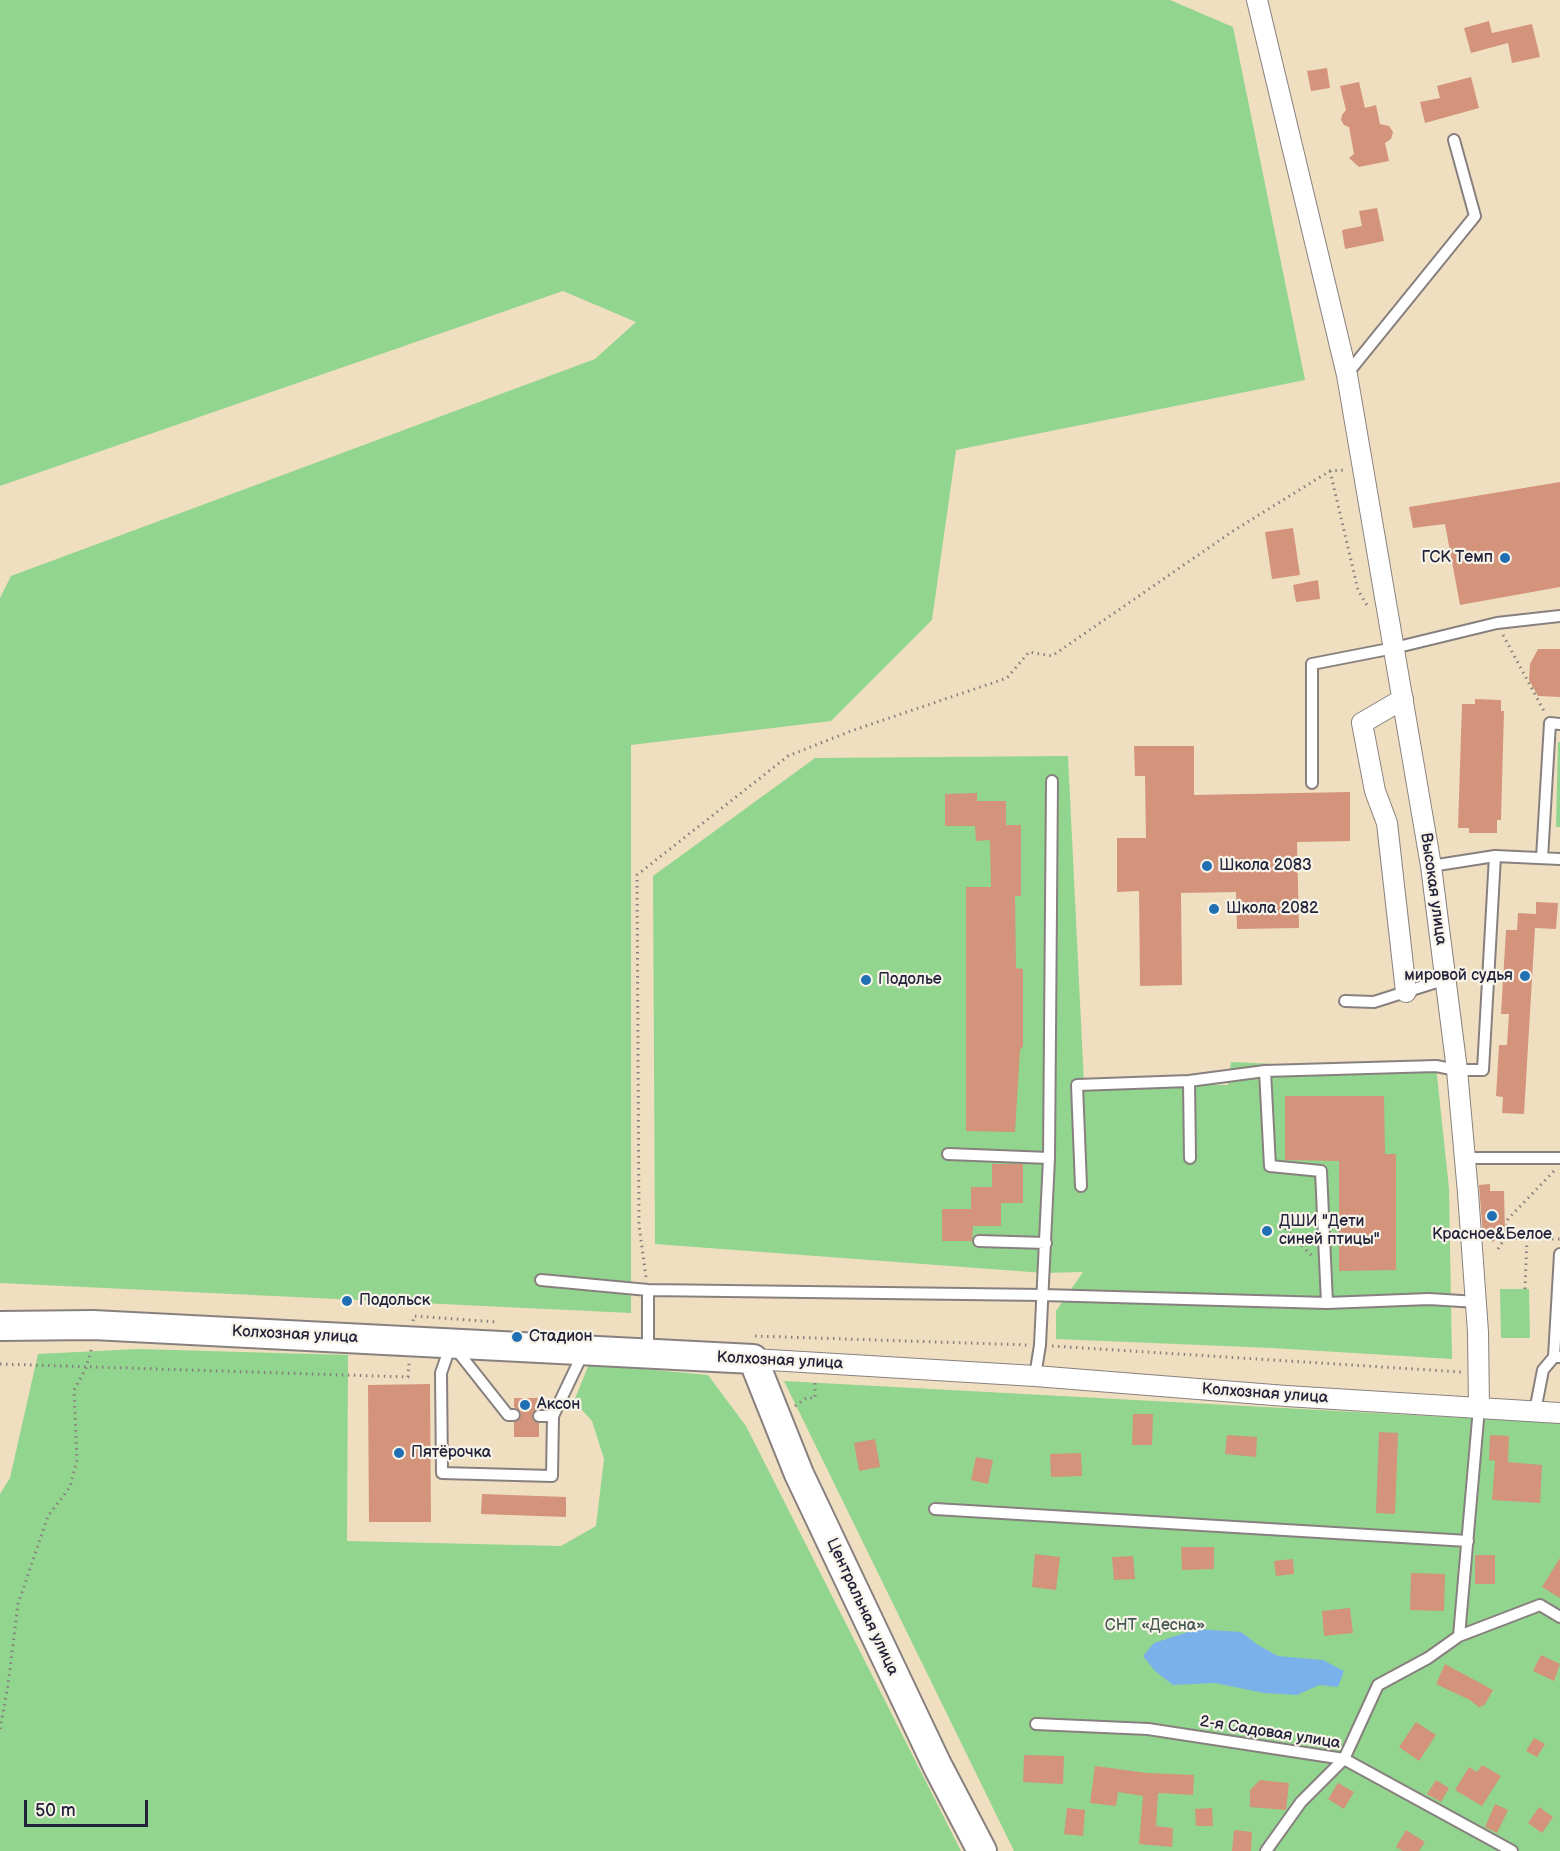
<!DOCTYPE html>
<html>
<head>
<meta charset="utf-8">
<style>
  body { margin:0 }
  #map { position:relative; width:1560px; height:1851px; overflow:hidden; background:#efdfc0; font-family:"Balsamiq Sans",sans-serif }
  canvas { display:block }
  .scale { position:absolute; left:24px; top:1800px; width:124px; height:27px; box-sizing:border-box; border:3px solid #22223b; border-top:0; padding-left:8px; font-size:18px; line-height:21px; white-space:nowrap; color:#22223b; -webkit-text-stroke:4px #f7f3e8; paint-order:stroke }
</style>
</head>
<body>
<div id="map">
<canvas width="1560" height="1851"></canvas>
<div class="scale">50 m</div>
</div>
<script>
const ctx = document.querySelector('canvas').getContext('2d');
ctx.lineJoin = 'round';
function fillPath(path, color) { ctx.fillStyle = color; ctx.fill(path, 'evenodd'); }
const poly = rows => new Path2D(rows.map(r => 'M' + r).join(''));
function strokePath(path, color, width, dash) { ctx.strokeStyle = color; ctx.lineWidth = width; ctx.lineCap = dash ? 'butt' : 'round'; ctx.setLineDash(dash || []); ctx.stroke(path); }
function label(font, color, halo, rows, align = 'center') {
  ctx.font = font + ' "Balsamiq Sans",sans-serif'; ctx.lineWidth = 4.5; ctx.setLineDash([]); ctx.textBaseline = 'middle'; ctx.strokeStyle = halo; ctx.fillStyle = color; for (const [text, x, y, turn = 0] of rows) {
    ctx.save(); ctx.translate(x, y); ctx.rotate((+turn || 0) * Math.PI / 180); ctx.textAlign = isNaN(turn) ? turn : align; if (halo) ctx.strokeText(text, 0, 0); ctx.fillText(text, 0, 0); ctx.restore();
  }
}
fillPath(poly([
  [0,0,1170,0,1233,27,1305,380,956,450,932,620,831,721,631,745,631,1313,0,1283,0,598,11,576,595,359,636,322,563,291,0,486],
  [1558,742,1560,742,1560,827,1556,827],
  [1068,756,1084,1084,1228,1085,1231,1062,1365,1068,1436,1066,1449,1189,1452,1359,1272,1348,1056,1339,1056,1311,1083,1272,1044,1273,655,1244,653,876,815,758],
  [1500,1289,1529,1289,1530,1338,1501,1338],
  [138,1349,348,1355,347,1541,561,1546,596,1526,604,1459,592,1421,574,1401,589,1364,708,1375,746,1426,961,1851,0,1851,0,1494,10,1478,38,1354],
  [784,1381,1560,1423,1560,1851,1014,1851]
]), '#92d58e');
fillPath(poly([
  [1197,1629,1241,1632,1258,1645,1278,1656,1323,1660,1344,1671,1338,1687,1319,1685,1297,1695,1264,1693,1215,1683,1173,1685,1155,1671,1143,1656,1154,1643]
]), '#7bb1ea');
fillPath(poly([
  [1489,21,1492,33,1532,24,1540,57,1512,63,1508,43,1471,53,1464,28],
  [1327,68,1330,88,1311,91,1307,71],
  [1471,77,1479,108,1425,123,1420,102,1440,98,1437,86],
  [1359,82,1365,108,1376,105,1380,124,1389,126,1393,132,1391,139,1385,143,1389,161,1359,167,1349,158,1354,154,1349,127,1344,125,1341,120,1342,115,1346,110,1340,86],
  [1377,208,1384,241,1345,249,1342,230,1362,226,1359,211],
  [1560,482,1560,587,1460,605,1445,524,1413,528,1409,507],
  [1293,528,1300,575,1272,579,1265,532],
  [1318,580,1320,599,1296,602,1293,585],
  [1538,649,1560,649,1560,697,1538,696,1529,680,1530,664],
  [1475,699,1501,700,1501,711,1504,711,1501,820,1497,820,1497,833,1469,833,1469,828,1458,828,1462,704,1475,704],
  [1134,746,1194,746,1194,795,1350,792,1350,841,1297,842,1299,928,1237,929,1236,892,1181,893,1182,985,1140,986,1139,891,1117,892,1117,838,1146,838,1145,776,1135,776],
  [977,793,977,801,1006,801,1006,825,1021,825,1021,896,1015,896,1016,968,1023,969,1023,1046,1020,1050,1015,1132,966,1131,966,887,991,887,990,840,976,841,975,826,945,826,945,794],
  [1536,902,1558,903,1556,929,1535,928,1524,1114,1502,1113,1503,1097,1496,1096,1499,1045,1507,1045,1509,1014,1501,1014,1506,930,1517,930,1518,913,1536,914],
  [1285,1096,1384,1096,1385,1154,1396,1154,1396,1270,1339,1271,1339,1161,1285,1160],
  [992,1164,1023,1164,1023,1203,1001,1203,1001,1226,973,1226,972,1241,942,1241,942,1209,971,1209,971,1187,992,1187],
  [1490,1184,1490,1191,1504,1191,1505,1231,1493,1242,1483,1236,1479,1185],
  [430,1384,431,1522,369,1522,368,1385],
  [514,1398,539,1398,539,1409,535,1410,532,1415,533,1420,539,1423,539,1437,514,1437,514,1422,518,1421,521,1416,520,1411,514,1407],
  [1133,1414,1153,1414,1152,1445,1132,1445],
  [1379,1432,1398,1433,1395,1514,1376,1513],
  [1227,1435,1257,1437,1256,1457,1225,1454],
  [1490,1435,1509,1436,1508,1462,1542,1465,1540,1503,1492,1500,1495,1461,1489,1460],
  [875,1439,880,1467,859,1471,854,1443],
  [1081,1453,1082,1476,1051,1477,1050,1454],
  [976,1457,993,1460,988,1484,971,1480],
  [482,1494,566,1497,566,1517,481,1514],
  [1181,1547,1214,1547,1214,1569,1182,1570],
  [1035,1554,1060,1557,1056,1590,1032,1587],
  [1475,1555,1495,1555,1495,1584,1475,1584],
  [1133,1556,1135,1579,1114,1580,1112,1557],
  [1560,1558,1560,1598,1542,1587],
  [1293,1559,1294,1574,1276,1576,1274,1561],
  [1411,1573,1445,1574,1444,1611,1410,1610],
  [1350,1608,1353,1633,1324,1636,1322,1611],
  [1541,1655,1560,1664,1554,1681,1533,1671],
  [1445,1664,1493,1690,1484,1706,1482,1705,1480,1708,1470,1700,1436,1684],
  [1416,1722,1436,1735,1419,1761,1399,1747],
  [1534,1738,1545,1744,1537,1757,1526,1751],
  [1024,1755,1064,1756,1063,1784,1023,1782],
  [1482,1765,1501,1776,1482,1806,1455,1790,1469,1767,1477,1772],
  [1095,1766,1147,1773,1194,1775,1193,1795,1158,1793,1156,1826,1173,1828,1172,1847,1139,1844,1143,1796,1118,1792,1116,1806,1090,1803],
  [1260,1780,1289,1783,1286,1810,1250,1807,1250,1790],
  [1436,1780,1449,1788,1441,1802,1427,1794],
  [1338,1783,1354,1792,1344,1809,1328,1799],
  [1495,1804,1508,1810,1497,1833,1485,1827],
  [1539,1807,1553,1817,1542,1833,1528,1823],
  [1067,1808,1085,1810,1083,1836,1064,1834],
  [1212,1808,1213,1826,1196,1826,1195,1809],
  [1234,1830,1252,1832,1251,1851,1232,1851],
  [1406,1830,1425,1842,1419,1851,1403,1851,1396,1847]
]), '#d3947b');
const lane = poly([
  [1347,374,1475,216,1454,140],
  [1312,783,1312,664,1394,648,1497,623,1560,616],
  [1542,858,1550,723,1560,724],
  [1431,866,1495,856],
  [1345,1001,1374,1002,1446,979],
  [1265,1071,1270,1166,1321,1171,1327,1303,1429,1299,1477,1302],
  [1189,1081,1190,1158],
  [948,1154,1049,1158],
  [1464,1158,1560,1158],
  [1081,1186,1077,1085,1189,1081,1265,1071,1436,1066,1457,1070,1483,1070,1495,856,1560,859],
  [979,1241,1046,1243],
  [541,1280,648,1290,1043,1295,1327,1303],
  [648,1290,648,1354],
  [451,1344,441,1373,442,1473,552,1476,553,1416],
  [455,1348,508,1415,514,1415],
  [1554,1357,1560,1254],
  [1035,1376,1040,1345,1049,1158,1052,781],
  [1535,1411,1543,1370,1554,1357,1560,1357],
  [539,1416,553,1416,583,1353],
  [935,1509,1468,1541],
  [1459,1636,1540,1605,1560,1617],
  [1036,1724,1148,1729,1344,1759,1512,1851],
  [1266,1851,1301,1802,1344,1759,1378,1685,1428,1658,1459,1636,1479,1408]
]);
const street = poly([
  [1257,0,1347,375,1431,866,1457,1070,1468,1193,1478,1332,1479,1408],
  [1403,699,1362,723,1375,791,1387,823,1406,992],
  [753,1359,1035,1376,1286,1396,1560,1413]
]);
const secondary = poly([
  [0,1326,93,1325,753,1359,799,1474,937,1765,982,1851]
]);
strokePath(lane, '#88807e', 14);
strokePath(street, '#88807e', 22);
strokePath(secondary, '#88807e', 32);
strokePath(poly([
  [1330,471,1358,590,1368,607],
  [1503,635,1544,711],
  [1281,1224,1312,1256],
  [1505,1238,1508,1219,1554,1171],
  [1498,1249,1505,1238,1560,1239],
  [646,1277,639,1225,637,875,788,756,851,731,1007,678,1029,652,1052,656,1233,531,1330,471,1347,470],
  [1525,1289,1527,1238],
  [413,1321,414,1316,497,1322],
  [755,1336,1028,1345],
  [1052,1346,1462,1372],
  [0,1364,408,1377,409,1363],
  [795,1406,806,1398,815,1398,815,1383],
  [0,1729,8,1685,18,1604,48,1516,70,1487,77,1460,74,1390,86,1368,92,1347]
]), '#88807e', 3, [1.5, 4.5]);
strokePath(lane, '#fff', 10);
strokePath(street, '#fff', 20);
strokePath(secondary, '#fff', 28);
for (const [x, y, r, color] of [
  [1505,558,6,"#1f6fb2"],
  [1207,866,6,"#1f6fb2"],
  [1214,909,6,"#1f6fb2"],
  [1525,976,6,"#1f6fb2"],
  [866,980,6,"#1f6fb2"],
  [1492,1216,6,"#1f6fb2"],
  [1267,1231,6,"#1f6fb2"],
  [347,1301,6,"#1f6fb2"],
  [517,1337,6,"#1f6fb2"],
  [525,1405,6,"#1f6fb2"],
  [399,1453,6,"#1f6fb2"]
]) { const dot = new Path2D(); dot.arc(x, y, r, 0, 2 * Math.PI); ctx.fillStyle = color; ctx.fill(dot); strokePath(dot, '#f7f3e8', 2); }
label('16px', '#22223b', '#f7f3e8', [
  ["ГСК Темп",1493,558,"right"],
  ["Школа 2083",1219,866],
  ["Школа 2082",1226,909],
  ["мировой судья",1513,976,"right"],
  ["Подолье",878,980],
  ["ДШИ \"Дети",1279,1222],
  ["синей птицы\"",1279,1240],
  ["Красное&Белое",1492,1235,"center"],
  ["Подольск",359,1301],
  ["Стадион",529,1337],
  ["Аксон",537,1405],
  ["Пятёрочка",411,1453]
], 'left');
label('16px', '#22223b', '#f7f3e8', [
  ["Высокая улица",1433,889,82],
  ["Колхозная улица",295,1335,3],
  ["Колхозная улица",780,1361,3],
  ["Колхозная улица",1265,1394,4],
  ["Центральная улица",862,1607,65],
  ["2-я Садовая улица",1270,1733,9]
]);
label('16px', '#445854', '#f7f3e8', [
  ["СНТ «Десна»",1155,1626]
]);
</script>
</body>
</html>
